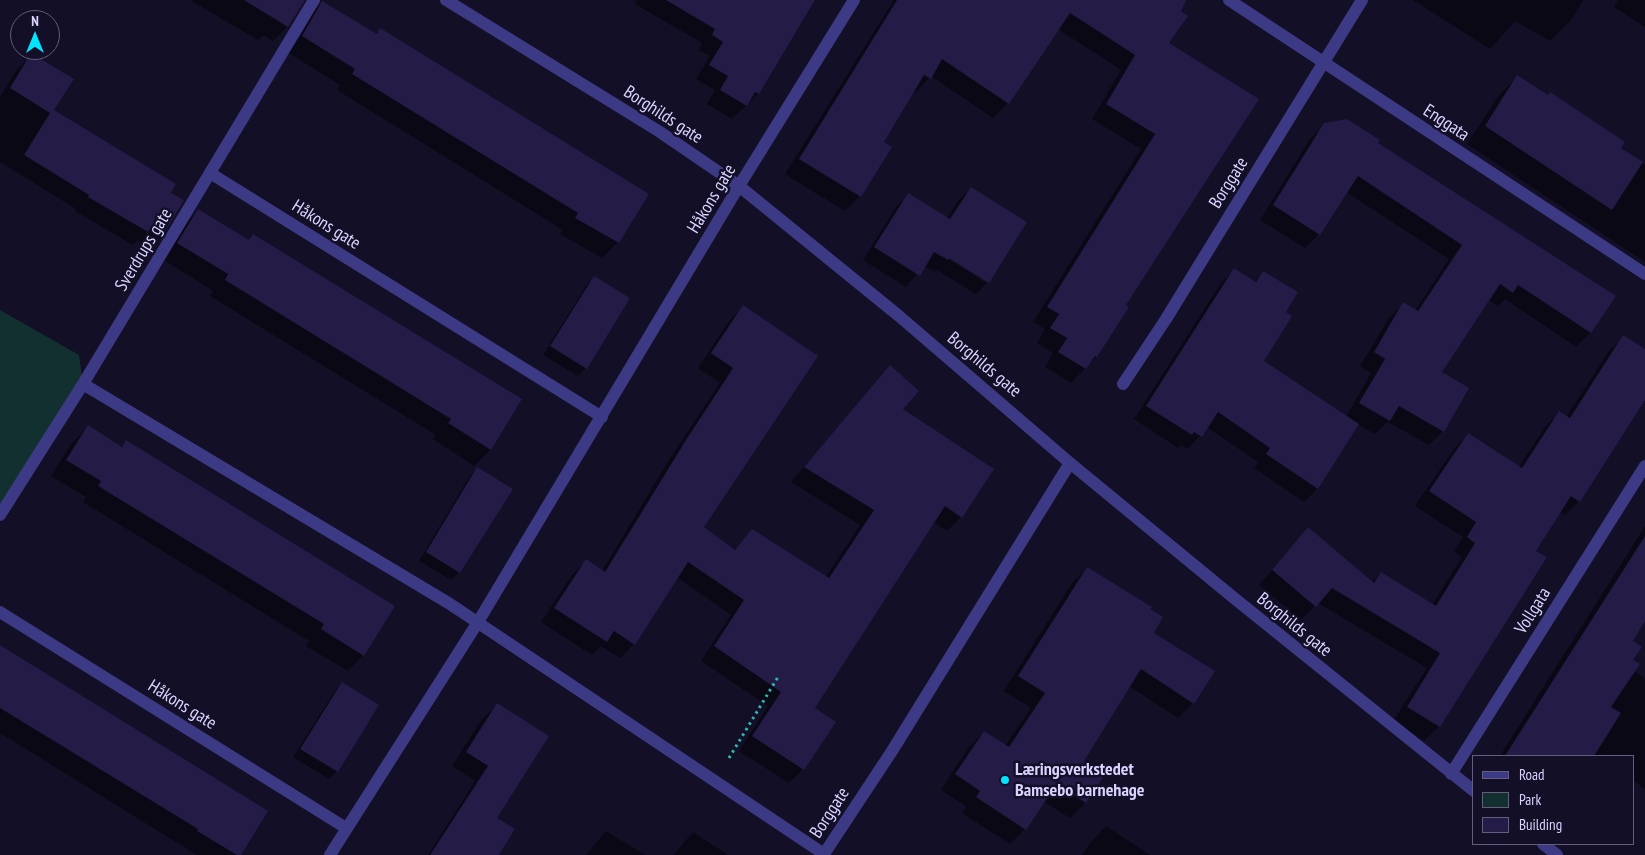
<!DOCTYPE html>
<html>
<head>
<meta charset="utf-8">
<style>
  body { margin:0 }
  #map { position:relative; width:1645px; height:855px; overflow:hidden; background:#130f26; font-family:"PT Sans Narrow",sans-serif }
  canvas { display:block }
  .legend { position:absolute; left:1472px; top:755px; width:162px; height:90px; box-sizing:border-box; background:#130f26; border:1px solid #625e7d; margin:0; padding:6px 9px; list-style:none; font-size:15px; color:#d9d4ff }
  .legend li { display:flex; align-items:center; gap:10px; height:25px }
  .legend b { width:25px; border:1px solid #625e7d }
  .north { position:absolute; left:10px; top:10px; width:50px; height:50px; box-sizing:border-box; background:#130f26; border:1px solid #625e7d; border-radius:50%; rotate:0deg; font-size:14px; font-weight:700; line-height:20px; text-align:center; color:#d9d4ff }
  .north::after { content:''; display:block; margin:auto; width:18px; height:22px; background:#00e5ff; clip-path:polygon(50% 0,100% 100%,50% 72%,0 100%) }
</style>
</head>
<body>
<div id="map">
<canvas width="1645" height="855"></canvas>
<ul class="legend">
<li><b style="height:6px;background:#3d3a85"></b>Road</li>
<li><b style="height:14px;background:#12302f"></b>Park</li>
<li><b style="height:14px;background:#241b47"></b>Building</li>
</ul>
<div class="north">N</div>
</div>
<script>
const ctx = document.querySelector('canvas').getContext('2d');
ctx.lineJoin = 'round';
function fillPath(path, color) { ctx.fillStyle = color; ctx.fill(path, 'evenodd'); }
const poly = rows => new Path2D(rows.map(r => 'M' + r).join(''));
function strokePath(path, color, width, dash) { ctx.strokeStyle = color; ctx.lineWidth = width; ctx.lineCap = dash ? 'butt' : 'round'; ctx.setLineDash(dash || []); ctx.stroke(path); }
function label(font, color, halo, rows, align = 'center') {
  ctx.font = font + ' "PT Sans Narrow",sans-serif'; ctx.lineWidth = 5; ctx.setLineDash([]); ctx.textBaseline = 'middle'; ctx.strokeStyle = halo; ctx.fillStyle = color; for (const [text, x, y, turn = 0] of rows) {
    ctx.save(); ctx.translate(x, y); ctx.rotate((+turn || 0) * Math.PI / 180); ctx.textAlign = isNaN(turn) ? turn : align; if (halo) ctx.strokeText(text, 0, 0); ctx.fillText(text, 0, 0); ctx.restore();
  }
}
fillPath(poly([
  [0,310,79,355,83,384,0,515]
]), '#12302f');
fillPath(poly([
  [190,0,304,0,287,27,273,41,263,35,258,40],
  [637,0,815,0,758,94,732,119,707,104,715,90,696,79,710,56,699,50,702,43,635,4],
  [894,0,1165,0,1186,16,1168,44,1257,100,1124,305,1096,357,1071,383,1045,367,1053,353,1037,343,1045,329,1033,322,1141,149,1092,119,1121,70,1058,29,1008,103,993,118,931,76,915,93,913,92,882,143,860,196,845,211,785,174],
  [1413,0,1583,0,1571,20,1550,41,1515,21,1490,49],
  [1618,0,1645,0,1645,27,1614,7],
  [322,2,375,35,381,30,647,194,618,242,602,258,560,234,563,230,337,90,340,85,287,52,306,18],
  [32,55,52,111,170,193,162,234,149,247,138,240,133,245,75,211,76,209,0,162,0,97,18,68],
  [1517,77,1645,165,1645,262,1467,144,1499,95],
  [1325,125,1377,143,1615,297,1590,333,1576,347,1505,299,1498,306,1488,300,1440,373,1443,431,1429,445,1388,422,1375,434,1357,424,1317,489,1304,502,1254,468,1258,462,1207,427,1188,449,1181,445,1178,448,1134,419,1221,283,1234,270,1254,282,1263,272,1284,312,1262,362,1346,417,1371,373,1360,366,1389,318,1403,304,1415,311,1449,259,1346,192,1319,234,1305,248,1260,220,1310,139],
  [971,188,988,282,976,294,937,270,935,272,924,266,906,287,863,260,896,207,909,194,947,218,958,201],
  [945,254,987,280,987,283,943,256],
  [198,211,248,241,254,235,520,399,490,450,474,466,433,439,436,435,210,296,213,291,162,259,182,226],
  [594,278,586,368,578,376,543,355,586,286],
  [743,307,817,356,702,527,734,551,752,531,826,577,860,525,791,482,890,367,901,409,961,517,947,531,933,522,813,709,834,722,803,769,789,783,739,751,768,706,701,661,731,615,677,577,634,644,620,658,601,646,592,655,541,622,572,575,586,561,602,571,672,455,720,383,698,368,729,321],
  [1624,337,1645,350,1645,399,1579,501,1565,515,1560,512,1535,551,1545,558,1439,727,1424,741,1393,721,1427,668,1318,603,1301,620,1259,585,1308,529,1372,583,1381,573,1432,605,1462,557,1454,552,1463,537,1415,506,1454,449,1468,434,1519,467,1545,427,1559,413,1566,417,1609,351],
  [88,427,121,447,126,442,363,655,348,671,306,646,309,641,83,502,86,497,51,476,72,443],
  [477,469,459,572,451,580,419,561,469,477],
  [1645,526,1645,619,1631,641,1634,671,1645,679,1645,789,1634,781,1634,756,1500,756],
  [1087,568,1149,609,1152,633,1193,703,1178,718,1129,686,1082,761,1103,775,1085,803,1070,818,1043,801,1025,829,1010,844,962,813,966,806,941,790,969,747,984,732,1005,746,1031,708,1004,691,1072,583],
  [0,646,239,855,197,855,0,733],
  [342,684,337,771,329,779,293,757,334,692],
  [497,705,497,855,428,855,475,781,452,766,482,719],
  [1106,826,1150,855,1082,855,1091,842],
  [606,831,645,855,586,855],
  [693,832,728,855,673,855]
]), '#0007');
fillPath(poly([
  [244,0,305,0,288,27],
  [666,0,815,0,759,94,755,92,747,106,720,90,728,76,709,65,723,42,712,35,715,29],
  [897,0,1186,0,1181,11,1188,16,1169,43,1259,99,1126,305,1129,307,1097,357,1095,356,1086,369,1058,352,1067,338,1050,328,1059,314,1047,307,1155,134,1106,104,1135,55,1070,13,1009,104,942,59,931,79,924,75,884,142,892,147,861,197,799,159],
  [322,1,377,34,380,28,649,194,619,243,575,218,578,213,352,74,355,69,302,36],
  [31,53,74,79,54,110,176,184,171,193,184,200,163,235,151,227,148,232,88,197,89,195,24,155,50,113,10,88],
  [1517,75,1548,95,1550,92,1625,142,1621,148,1643,162,1612,210,1485,126],
  [1347,119,1380,140,1378,143,1616,296,1591,333,1518,285,1513,293,1500,284,1442,372,1469,388,1444,432,1399,406,1390,421,1359,403,1385,359,1374,352,1403,302,1418,311,1462,245,1358,176,1320,235,1273,205,1324,123],
  [971,187,1027,222,989,283,949,258,948,260,934,252,920,276,874,247,908,193,950,219],
  [198,209,249,240,253,234,522,399,491,450,448,423,451,419,225,280,228,274,177,243],
  [1234,268,1256,282,1263,271,1298,292,1286,312,1292,316,1264,361,1359,424,1318,489,1266,454,1270,448,1218,412,1202,437,1194,432,1192,435,1146,406],
  [594,276,630,298,587,369,550,346],
  [743,305,818,356,704,527,735,550,752,529,829,578,874,510,804,467,890,365,919,391,903,409,994,469,962,518,945,506,815,708,836,722,804,770,752,736,781,692,714,646,744,600,688,562,635,645,614,631,607,642,554,608,586,559,605,572,686,440,733,368,711,353],
  [1623,335,1645,349,1645,400,1580,502,1571,496,1536,551,1547,557,1440,727,1407,707,1440,653,1332,588,1316,607,1272,570,1308,527,1374,583,1381,572,1436,606,1475,543,1467,537,1476,522,1429,491,1468,433,1522,468,1559,411,1570,418],
  [88,425,122,447,126,440,395,606,364,656,321,629,324,624,98,486,101,481,66,460],
  [477,467,513,489,460,573,426,552],
  [1645,536,1645,621,1633,641,1642,647,1633,660,1640,664,1611,707,1621,713,1594,756,1505,756],
  [1087,567,1152,607,1150,609,1163,617,1154,633,1215,671,1194,704,1141,669,1084,761,1105,774,1086,803,1056,785,1026,830,976,797,980,791,955,774,984,731,1009,747,1045,693,1018,676],
  [0,645,268,811,241,855,237,855,197,831,198,829,0,708],
  [342,682,379,705,338,772,300,749],
  [497,703,549,736,497,818,515,829,499,855,430,855,488,766,466,752]
]), '#241b47');
strokePath(poly([
  [729,758,778,677]
]), '#2fb8b0', 3, [2.5, 4]);
strokePath(poly([
  [446,0,660,132,739,186,899,316,1070,463,1234,598,1474,791],
  [1229,0,1645,274],
  [210,173,602,417],
  [83,384,450,604,824,854,892,751,1070,463],
  [1123,384,1166,319,1362,0],
  [0,515,83,384,314,0],
  [0,612,346,828],
  [1451,774,1645,466],
  [1543,844,1557,855],
  [330,855,478,622,739,186,854,0]
]), '#3d3a85', 12);
for (const [x, y, r, color] of [
  [1005,780,5,"#00e5ff"]
]) { const dot = new Path2D(); dot.arc(x, y, r, 0, 2 * Math.PI); ctx.fillStyle = color; ctx.fill(dot); strokePath(dot, '#130f26', 2); }
label('18px', '#d9d4ff', '#130f26', [
  ["Borghilds gate",663,115,33],
  ["Enggata",1446,123,33],
  ["Borggate",1229,183,-58],
  ["Håkons gate",712,199,-59],
  ["Håkons gate",326,225,32],
  ["Sverdrups gate",144,250,-59],
  ["Borghilds gate",984,365,40],
  ["Vollgata",1533,611,-58],
  ["Borghilds gate",1294,625,39],
  ["Håkons gate",182,705,32],
  ["Borggate",830,813,-57]
]);
label('bold 18px', '#d9d4ff', '#130f26', [
  ["Læringsverkstedet",1015,770],
  ["Bamsebo barnehage",1015,791]
], 'left');
</script>
</body>
</html>
